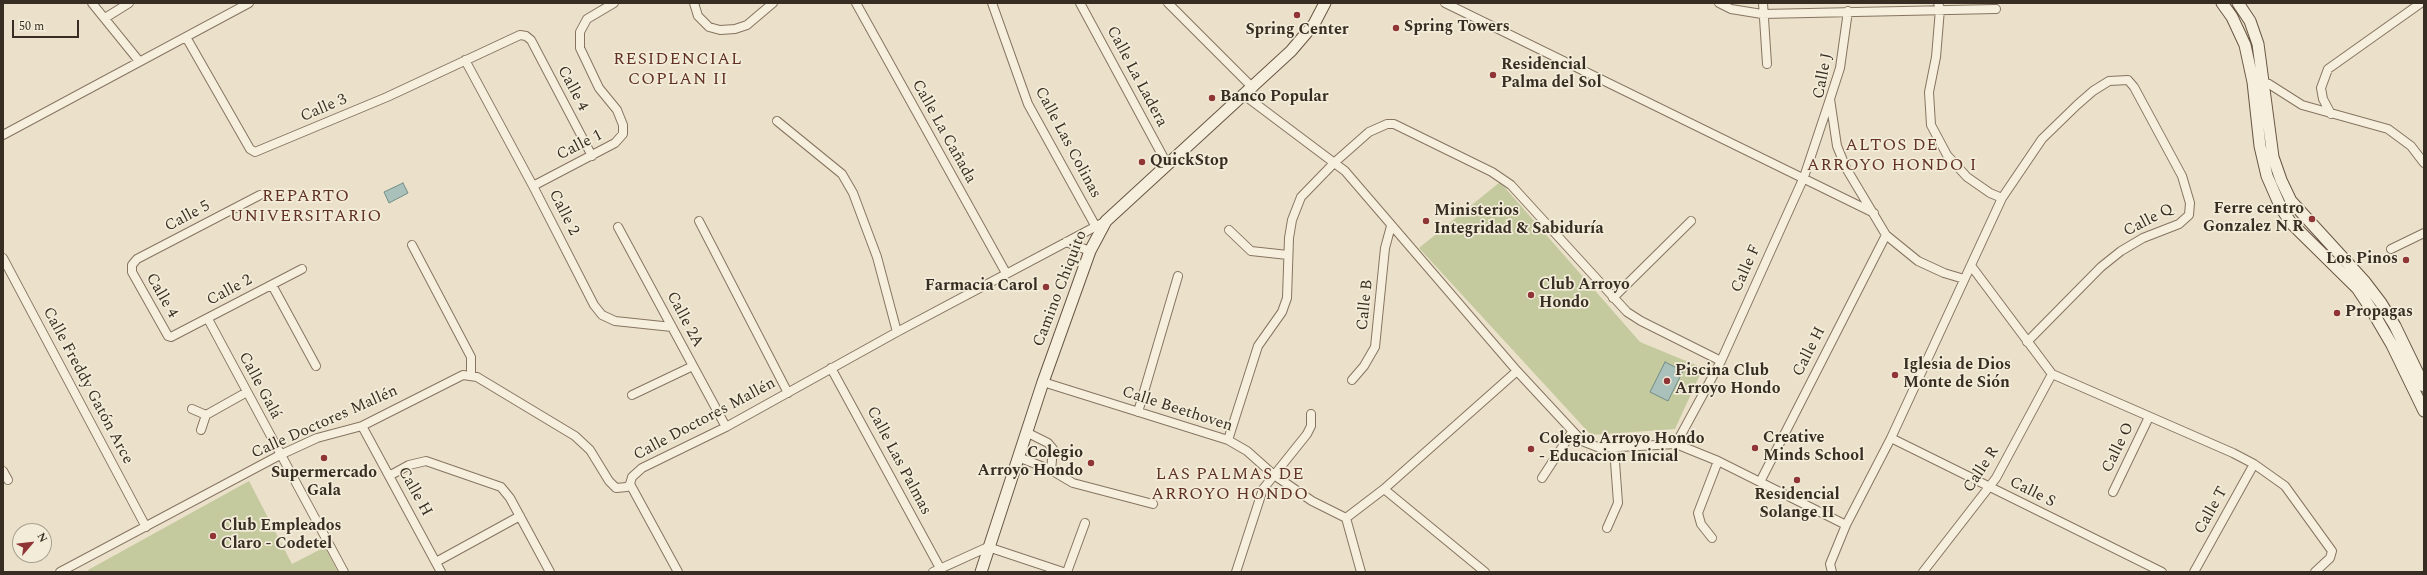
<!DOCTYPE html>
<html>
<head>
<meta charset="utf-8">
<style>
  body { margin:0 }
  #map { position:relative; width:2427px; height:575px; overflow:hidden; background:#ebe1ca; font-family:Spectral,serif }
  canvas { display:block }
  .frame { position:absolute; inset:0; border:4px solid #382d22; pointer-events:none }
  .north { position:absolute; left:12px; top:523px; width:40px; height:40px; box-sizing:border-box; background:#f3ecd9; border:1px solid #a8a090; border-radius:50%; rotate:62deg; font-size:11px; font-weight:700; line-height:16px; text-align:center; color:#382d22 }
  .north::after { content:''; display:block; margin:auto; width:14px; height:18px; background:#903536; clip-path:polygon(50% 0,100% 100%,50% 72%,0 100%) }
  .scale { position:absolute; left:12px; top:20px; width:67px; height:18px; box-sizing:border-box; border:2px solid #382d22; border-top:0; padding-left:5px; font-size:12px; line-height:14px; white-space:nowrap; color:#382d22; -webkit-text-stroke:3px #f3ecd9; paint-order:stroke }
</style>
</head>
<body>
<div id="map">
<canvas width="2427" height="575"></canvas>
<div class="frame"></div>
<div class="north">N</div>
<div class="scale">50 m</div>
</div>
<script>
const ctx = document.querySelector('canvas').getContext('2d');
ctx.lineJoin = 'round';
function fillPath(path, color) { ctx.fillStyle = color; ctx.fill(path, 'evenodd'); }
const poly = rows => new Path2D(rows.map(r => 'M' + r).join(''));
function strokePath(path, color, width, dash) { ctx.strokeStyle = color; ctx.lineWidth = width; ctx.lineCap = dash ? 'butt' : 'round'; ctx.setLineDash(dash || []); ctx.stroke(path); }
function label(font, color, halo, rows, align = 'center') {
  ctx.font = font + ' Spectral,serif'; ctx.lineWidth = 3.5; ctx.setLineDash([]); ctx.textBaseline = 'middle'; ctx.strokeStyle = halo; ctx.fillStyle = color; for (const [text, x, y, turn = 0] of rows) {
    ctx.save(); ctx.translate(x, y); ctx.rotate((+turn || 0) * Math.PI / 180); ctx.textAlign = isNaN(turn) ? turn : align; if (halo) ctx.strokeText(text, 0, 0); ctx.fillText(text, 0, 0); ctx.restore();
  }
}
fillPath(poly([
  [1500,182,1640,342,1703,368,1675,429,1591,435,1419,248],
  [249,481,292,564,325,547,338,572,89,572,88,570]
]), '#c4c99e');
const water = poly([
  [403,183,408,193,389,203,384,192,403,183],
  [1665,362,1683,371,1668,401,1650,392,1665,362]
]);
fillPath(water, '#aac0ba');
strokePath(water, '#718e87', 1);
const street = poly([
  [92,3,139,61],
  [694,3,698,16,709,27,720,30,735,29,747,25,773,3],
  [856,3,1006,273],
  [992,3,1028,104,1096,227],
  [1080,3,1167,164],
  [1168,3,1253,88],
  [1445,3,1874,213],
  [1719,3,1731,9,1762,14,1996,9],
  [1763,3,1767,64],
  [1938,3,1940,9,1936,57,1929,92,1931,125,1947,155,1967,177,1990,193,2002,198],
  [1848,11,1840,68,1830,99,1837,146,1846,168,1886,235,1918,261,1944,273,1964,279],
  [105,18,129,3],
  [186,37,250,149,255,152,387,97,520,35,526,36,531,40,592,156],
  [465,60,533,186,594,305,602,315,615,321,672,327],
  [2259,82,2269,84,2302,105,2388,129,2411,146,2424,163],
  [1244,95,1345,171,1517,371,1582,441,1600,448,1676,444,1718,461,1846,525],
  [2331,114,2323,99,2321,88,2328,69,2421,3],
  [777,121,842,174,853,193,877,257,897,332],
  [3,135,249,3],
  [533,186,615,143,623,134,623,125,617,110,599,88,580,48,580,32,587,19,614,3],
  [260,195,137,259,132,265,132,272,168,336,171,337,302,269],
  [699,221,788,393],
  [618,227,726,427],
  [1229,230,1251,251,1288,255],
  [1066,242,1090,251],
  [412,245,471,357,471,375],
  [2391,249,2424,233],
  [3,258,146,527],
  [1972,267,2052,374,2233,453,2254,464,2285,486,2332,551,2330,558,2315,572],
  [272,285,316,366],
  [1613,298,1691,221],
  [208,319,344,572],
  [831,368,940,568],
  [1352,380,1364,366,1375,347,1385,248,1391,226],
  [1043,382,1228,440,1247,451,1274,475,1312,501,1346,518,1361,572],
  [632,395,693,366],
  [192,409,206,415],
  [1138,412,1178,276],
  [362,426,441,572],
  [201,430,206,415,247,392],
  [1026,432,1048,443,1053,449,1051,470],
  [1891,438,2162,572],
  [1228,440,1258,346,1282,312,1287,298,1289,238,1292,220,1301,197,1335,162,1369,132,1387,124,1394,124,1492,172,1511,185,1627,312,1641,321,1721,361],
  [1676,444,1721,361,1804,177,1830,99],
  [1018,457,1051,470,1073,483,1153,504],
  [3,471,8,480],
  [389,476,409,465,426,461,501,487,510,498,550,572],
  [1542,478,1572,432],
  [1760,482,1886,235],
  [630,484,678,572],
  [1384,489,1485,572],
  [2113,492,2149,417],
  [1346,518,1384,489,1517,371],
  [1607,528,1618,503,1614,448],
  [1712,538,1701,524,1698,513,1718,461],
  [436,562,520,516],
  [60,572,280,455,317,438,362,426,463,375,477,377,575,436,590,450,609,481,616,488,627,487,630,484,632,477,642,468,726,427,897,332,1106,221],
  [933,572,988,547,1063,572],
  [1067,572,1085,523],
  [1236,572,1263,489,1307,434,1311,426,1311,414],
  [1832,572,1830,564,1846,525,1891,438,2002,198,2042,139,2077,105,2093,91,2109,81,2128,80,2134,87,2182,176,2190,203,2189,215,2179,224,2143,238,2121,251,2101,267,2027,342],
  [1923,572,1996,478,2052,374],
  [2194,572,2254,464]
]);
const secondary = poly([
  [2222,3,2232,17,2245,45,2253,82,2260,146,2267,176,2281,208,2291,223,2357,288,2371,309,2392,345,2424,411],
  [2238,3,2250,21,2258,44,2273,157,2281,180,2291,201,2365,282,2381,303,2395,326,2424,386],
  [981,572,1043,382,1090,251,1106,221,1291,51,1314,24,1325,3]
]);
strokePath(street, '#867460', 10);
strokePath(secondary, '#685643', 13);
strokePath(street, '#f6efdd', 8);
strokePath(secondary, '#f6efdd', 11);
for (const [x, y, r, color] of [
  [1297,15,4,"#903536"],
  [1396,28,4,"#903536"],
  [1493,75,4,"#903536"],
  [1212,98,4,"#903536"],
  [1142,162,4,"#903536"],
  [2312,219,4,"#903536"],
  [1426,221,4,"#903536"],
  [2406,260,4,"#903536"],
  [1046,287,4,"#903536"],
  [1531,295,4,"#903536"],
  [2337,313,4,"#903536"],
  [1895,375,4,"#903536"],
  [1667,381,4,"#903536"],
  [1755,448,4,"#903536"],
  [1531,449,4,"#903536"],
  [324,458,4,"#903536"],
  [1091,463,4,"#903536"],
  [1797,480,4,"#903536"],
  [213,536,4,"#903536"]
]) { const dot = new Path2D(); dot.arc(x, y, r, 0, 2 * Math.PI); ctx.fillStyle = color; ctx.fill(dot); strokePath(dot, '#f3ecd9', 1.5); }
label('bold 16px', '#382d22', '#f3ecd9', [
  ["Spring Towers",1404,28],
  ["Spring Center",1297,31,"center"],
  ["Residencial",1501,66],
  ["Palma del Sol",1501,84],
  ["Banco Popular",1220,98],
  ["QuickStop",1150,162],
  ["Ferre centro",2304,210,"right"],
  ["Gonzalez N R",2304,228,"right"],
  ["Ministerios",1434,212],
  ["Integridad & Sabiduría",1434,230],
  ["Los Pinos",2398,260,"right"],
  ["Club Arroyo",1539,286],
  ["Hondo",1539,304],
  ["Farmacia Carol",1038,287,"right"],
  ["Propagas",2345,313],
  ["Iglesia de Dios",1903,366],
  ["Monte de Sión",1903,384],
  ["Piscina Club",1675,372],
  ["Arroyo Hondo",1675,390],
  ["Creative",1763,439],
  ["Minds School",1763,457],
  ["Colegio Arroyo Hondo",1539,440],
  ["- Educacion Inicial",1539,458],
  ["Colegio",1083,454,"right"],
  ["Arroyo Hondo",1083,472,"right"],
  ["Supermercado",324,474,"center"],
  ["Gala",324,492,"center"],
  ["Residencial",1797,496,"center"],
  ["Solange II",1797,514,"center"],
  ["Club Empleados",221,527],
  ["Claro - Codetel",221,545]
], 'left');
label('16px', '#382d22', '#f3ecd9', [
  ["Calle J",1824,76,-79],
  ["Calle La Ladera",1136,77,62],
  ["Calle 4",572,89,62],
  ["Calle 3",324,109,-23],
  ["Calle La Cañada",943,132,61],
  ["Calle Las Colinas",1067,143,62],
  ["Calle 1",580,146,-27],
  ["Calle 2",563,213,63],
  ["Calle 5",188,217,-28],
  ["Calle Q",2149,221,-27],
  ["Calle F",1747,269,-66],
  ["Camino Chiquito",1061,289,-69],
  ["Calle 2",230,291,-28],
  ["Calle 4",161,296,60],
  ["Calle B",1366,305,-84],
  ["Calle 2A",684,320,62],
  ["Calle H",1810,352,-63],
  ["Calle Freddy Gatón Arce",87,386,62],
  ["Calle Galá",259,386,62],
  ["Calle Beethoven",1177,410,18],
  ["Calle Doctores Mallén",705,420,-28],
  ["Calle Doctores Mallén",325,423,-24],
  ["Calle O",2119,448,-64],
  ["Calle Las Palmas",898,461,62],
  ["Calle R",1982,470,-57],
  ["Calle H",414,492,61],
  ["Calle S",2032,493,27],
  ["Calle T",2212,511,-61]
]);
ctx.letterSpacing = '1px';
label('17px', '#613225', '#f3ecd9', [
  ["RESIDENCIAL",678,61],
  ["COPLAN II",678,81],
  ["ALTOS DE",1892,147],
  ["ARROYO HONDO I",1892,167],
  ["REPARTO",306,198],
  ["UNIVERSITARIO",306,218],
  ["LAS PALMAS DE",1230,476],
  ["ARROYO HONDO",1230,496]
]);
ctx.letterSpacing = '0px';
</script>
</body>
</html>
